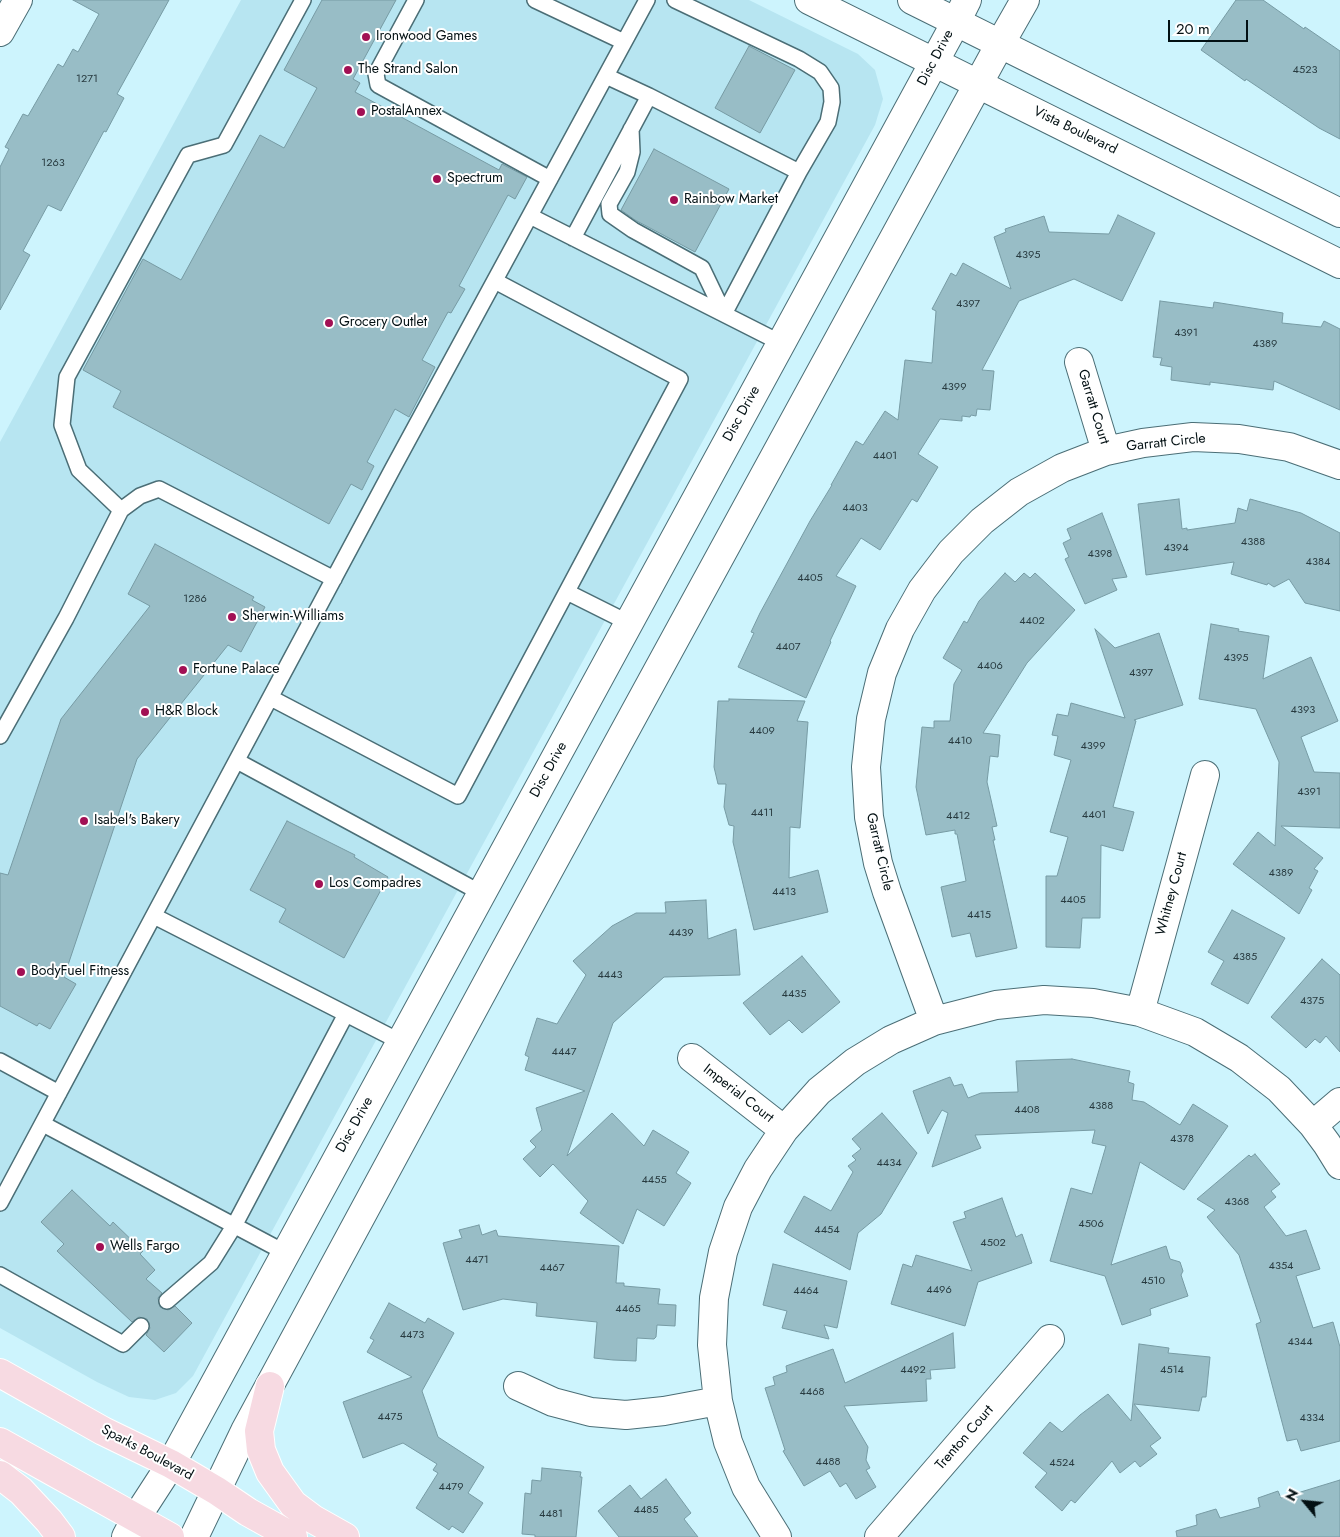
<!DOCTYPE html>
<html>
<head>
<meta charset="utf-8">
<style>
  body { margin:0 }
  #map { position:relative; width:1340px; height:1537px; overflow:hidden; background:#cdf4fd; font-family:Jost,sans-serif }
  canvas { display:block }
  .north { position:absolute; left:1280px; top:1477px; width:50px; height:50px; -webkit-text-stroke:4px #fff; paint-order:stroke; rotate:298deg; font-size:14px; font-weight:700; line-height:20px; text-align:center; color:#031013 }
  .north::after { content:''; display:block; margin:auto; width:18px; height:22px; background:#031013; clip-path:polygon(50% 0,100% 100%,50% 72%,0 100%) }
  .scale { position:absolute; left:1168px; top:20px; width:80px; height:22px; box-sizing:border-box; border:2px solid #031013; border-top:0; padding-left:6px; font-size:15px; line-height:18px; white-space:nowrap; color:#031013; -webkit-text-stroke:4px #fff; paint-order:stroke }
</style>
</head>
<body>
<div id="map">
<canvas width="1340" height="1537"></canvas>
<div class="north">N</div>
<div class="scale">20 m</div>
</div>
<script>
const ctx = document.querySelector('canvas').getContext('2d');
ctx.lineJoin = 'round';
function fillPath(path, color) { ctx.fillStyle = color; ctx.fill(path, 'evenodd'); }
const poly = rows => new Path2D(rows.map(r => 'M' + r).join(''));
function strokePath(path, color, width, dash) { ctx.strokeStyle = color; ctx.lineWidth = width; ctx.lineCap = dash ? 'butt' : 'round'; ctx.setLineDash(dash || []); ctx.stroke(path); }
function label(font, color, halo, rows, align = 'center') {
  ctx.font = font + ' Jost,sans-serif'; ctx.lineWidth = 4; ctx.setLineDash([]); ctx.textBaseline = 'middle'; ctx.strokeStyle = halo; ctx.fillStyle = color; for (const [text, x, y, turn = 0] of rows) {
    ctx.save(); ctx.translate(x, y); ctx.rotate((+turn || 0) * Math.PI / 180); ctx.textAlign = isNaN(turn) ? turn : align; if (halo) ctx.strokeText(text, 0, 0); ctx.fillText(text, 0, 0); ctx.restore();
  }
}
fillPath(poly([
  [241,0,749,0,858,54,875,70,883,99,875,125,193,1376,176,1393,155,1400,129,1397,97,1382,0,1328,0,442]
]), '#b7e5f1');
const building = poly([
  [73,0,169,0,117,94,124,98,106,132,104,131,61,211,48,205,23,251,30,255,0,310,0,167,9,149,5,147,23,114,28,116,58,64,63,67,73,49,78,52,99,14,73,0],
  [322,0,396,0,353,79,360,83,355,92,499,170,502,164,527,177,515,199,508,195,459,286,465,289,451,313,448,312,422,360,435,367,409,417,395,409,367,462,374,466,362,490,351,484,329,524,113,407,121,391,83,370,143,259,181,280,260,135,284,148,317,88,284,70,322,0],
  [1236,0,1263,0,1304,29,1305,27,1340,51,1340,139,1319,128,1246,79,1245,81,1201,50,1236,0],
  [749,46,795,70,760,133,715,108,749,46],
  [654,149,729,189,695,252,635,220,621,210,654,149],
  [1118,215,1155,233,1122,301,1074,279,1019,301,982,370,994,371,990,410,977,409,976,416,971,415,970,417,962,416,962,421,940,419,918,454,938,467,917,502,912,499,880,550,861,538,836,576,856,586,830,641,831,642,806,698,738,667,754,633,751,632,760,613,810,521,832,485,831,485,856,441,863,445,885,411,898,420,905,360,932,363,936,311,932,309,951,273,956,276,963,263,1011,289,994,237,1006,232,1005,229,1044,216,1049,232,1109,234,1118,215],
  [1160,301,1213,308,1214,302,1283,313,1282,323,1321,327,1324,321,1340,329,1340,410,1274,381,1273,390,1210,382,1210,385,1171,380,1172,367,1160,365,1162,358,1153,357,1160,301],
  [1179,499,1182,529,1187,528,1187,530,1235,523,1238,508,1247,511,1250,499,1301,513,1340,533,1340,611,1305,603,1289,579,1274,587,1268,583,1267,585,1231,574,1234,562,1146,575,1138,504,1179,499],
  [1102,513,1127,577,1112,579,1117,590,1085,604,1065,559,1069,557,1063,543,1071,539,1067,529,1102,513],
  [155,544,254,597,252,600,265,607,241,652,228,645,137,759,64,977,76,984,50,1029,39,1023,37,1026,0,1006,0,873,8,875,61,719,150,606,128,594,155,544],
  [1005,573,1015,582,1024,573,1030,578,1035,573,1075,610,1027,663,983,733,1000,735,998,757,990,756,987,782,997,826,992,827,995,840,993,840,1017,948,976,957,970,933,952,937,941,887,966,881,957,834,955,834,955,830,926,835,916,787,922,727,934,728,934,721,950,721,954,684,962,670,943,658,964,621,967,623,979,601,1005,573],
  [1211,624,1239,629,1238,631,1269,636,1263,679,1311,657,1338,721,1301,737,1314,772,1340,773,1340,828,1281,826,1323,858,1314,869,1318,871,1309,888,1312,890,1299,914,1233,864,1258,832,1275,846,1279,762,1256,709,1199,699,1211,624],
  [1095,629,1115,648,1159,633,1183,705,1134,720,1136,721,1113,807,1134,812,1123,851,1101,845,1100,918,1082,918,1080,948,1046,947,1046,876,1057,876,1068,837,1050,832,1071,760,1054,755,1058,736,1052,735,1057,714,1068,716,1071,703,1125,718,1095,629],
  [729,699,805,701,797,721,808,722,800,828,790,827,789,878,818,870,828,912,754,930,733,842,734,826,729,825,724,807,726,784,718,784,714,767,718,701,729,701,729,699],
  [287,821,355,855,354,857,388,877,344,958,279,922,286,909,250,890,287,821],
  [706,900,708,939,736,929,740,975,664,977,613,1023,567,1156,612,1113,644,1146,653,1130,689,1152,676,1173,691,1183,664,1226,637,1209,623,1244,580,1213,588,1201,553,1164,540,1177,523,1159,536,1147,530,1141,542,1130,536,1108,585,1091,525,1070,529,1057,525,1055,537,1018,557,1024,586,975,573,961,612,926,636,913,666,913,665,902,706,900],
  [1232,910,1285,938,1248,1004,1211,984,1224,961,1208,952,1232,910],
  [802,956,840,1002,802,1033,789,1020,770,1035,743,1003,802,956],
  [1322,959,1340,975,1340,1052,1326,1036,1320,1043,1315,1039,1306,1048,1271,1017,1322,959],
  [1072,1059,1130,1071,1128,1082,1134,1084,1132,1100,1144,1102,1180,1125,1193,1104,1228,1126,1184,1190,1140,1162,1111,1265,1166,1246,1170,1259,1180,1262,1183,1271,1181,1275,1188,1296,1150,1309,1151,1315,1122,1325,1105,1276,1050,1261,1071,1188,1092,1194,1106,1146,1092,1143,1095,1130,975,1135,981,1148,932,1167,948,1113,942,1110,928,1134,913,1091,950,1077,954,1086,962,1084,968,1098,981,1093,1018,1092,1016,1061,1072,1059],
  [882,1113,917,1153,881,1214,858,1233,850,1270,784,1232,804,1196,831,1211,853,1172,848,1166,856,1160,852,1156,861,1149,852,1139,882,1113],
  [1255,1154,1280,1184,1271,1191,1276,1197,1264,1207,1286,1236,1306,1230,1320,1269,1296,1276,1313,1328,1333,1322,1340,1347,1340,1441,1301,1451,1297,1439,1287,1441,1256,1324,1261,1322,1239,1255,1207,1217,1215,1210,1197,1199,1249,1155,1251,1157,1255,1154],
  [72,1190,110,1226,113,1222,143,1251,140,1254,155,1270,146,1279,162,1293,158,1298,160,1307,168,1310,175,1306,192,1323,164,1352,146,1335,150,1328,147,1319,139,1317,132,1322,57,1251,64,1244,41,1222,72,1190],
  [1002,1198,1016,1237,1022,1234,1032,1263,978,1282,965,1326,891,1304,903,1264,912,1267,916,1255,972,1271,953,1222,966,1218,964,1212,1002,1198],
  [479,1225,482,1235,496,1230,498,1236,619,1246,616,1283,624,1283,624,1286,660,1289,658,1304,676,1305,675,1326,657,1325,656,1337,654,1339,637,1338,636,1361,613,1360,594,1358,597,1322,536,1316,537,1303,503,1299,463,1310,443,1243,462,1238,459,1230,479,1225],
  [773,1264,847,1281,837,1328,824,1325,829,1339,782,1328,787,1311,763,1305,773,1264],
  [389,1303,425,1323,428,1318,454,1333,422,1391,438,1437,484,1467,468,1493,483,1503,463,1533,452,1526,449,1530,416,1508,438,1473,433,1470,437,1464,403,1443,363,1458,343,1402,412,1377,367,1352,374,1340,370,1338,389,1303],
  [953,1333,955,1368,930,1370,931,1379,926,1379,927,1401,844,1406,868,1447,866,1460,870,1468,866,1470,876,1487,856,1499,846,1483,840,1487,830,1471,804,1486,783,1451,785,1450,765,1388,775,1385,773,1377,787,1372,786,1366,833,1349,845,1383,953,1333],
  [1139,1344,1169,1348,1168,1353,1210,1357,1206,1397,1202,1397,1199,1411,1134,1404,1161,1438,1150,1446,1157,1454,1140,1467,1135,1461,1120,1473,1112,1461,1075,1503,1071,1500,1062,1511,1035,1487,1047,1473,1023,1453,1050,1422,1062,1432,1080,1415,1108,1394,1131,1421,1139,1344],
  [542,1468,581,1472,580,1477,582,1477,576,1537,535,1537,535,1535,522,1534,525,1493,531,1494,532,1480,541,1481,542,1468],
  [666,1479,691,1513,684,1519,698,1537,619,1537,598,1511,630,1485,641,1499,666,1479],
  [1340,1480,1340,1537,1177,1537,1176,1531,1197,1525,1196,1515,1216,1509,1220,1518,1260,1507,1258,1498,1278,1491,1281,1498,1340,1480]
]);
fillPath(building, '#98bdc6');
strokePath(building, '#779ba4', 1);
const lane = poly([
  [416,0,376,74,378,85,550,179],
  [535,0,624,42],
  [675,0,799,59,820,72,831,88,832,102,828,122,799,172,724,314],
  [606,76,649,96,799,172],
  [631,129,632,152,627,172,609,204,610,214,633,230,702,268,724,314],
  [530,216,781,343],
  [573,238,649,96],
  [121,510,79,470,62,425,67,377,188,155,224,145,303,0],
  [567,592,629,623],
  [271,698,458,796,680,379,495,281],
  [0,736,66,618,121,510,140,496,159,489,334,579],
  [237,761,481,893],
  [154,916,401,1042],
  [0,1061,59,1093],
  [43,1124,286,1253],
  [0,1203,393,468,647,0],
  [0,1275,123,1344,141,1326],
  [167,1301,211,1263,234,1226,346,1014]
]);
const street = poly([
  [956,22,967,0],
  [0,32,18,0],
  [1000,44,1025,0],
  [1079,362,1106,451],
  [1140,1012,1205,775],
  [934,1021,887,892,878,863,869,817,866,767,871,719,882,673,900,629,922,590,951,552,982,521,1019,492,1062,468,1106,451,1143,443,1193,437,1239,439,1289,447,1340,465],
  [692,1058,784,1130],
  [1313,1125,1340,1102],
  [518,1386,553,1402,591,1412,626,1415,664,1411,718,1401],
  [777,1537,746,1487,728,1442,718,1401,712,1345,714,1298,723,1252,738,1207,758,1169,784,1130,819,1091,855,1062,891,1040,934,1021,996,1005,1044,1000,1093,1003,1140,1012,1195,1032,1239,1058,1279,1089,1313,1125,1327,1144,1340,1165],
  [879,1537,1050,1339]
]);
const secondary = poly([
  [809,0,1340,264],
  [912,0,1340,213],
  [126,1537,136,1518,171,1464,956,22],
  [194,1537,245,1431,498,963,1000,44]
]);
const primary = poly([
  [0,1373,103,1431,171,1464,217,1491,248,1512,293,1537],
  [270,1386,259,1431,261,1450,270,1472,293,1504,313,1519,345,1537],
  [0,1442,170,1537],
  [0,1475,21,1491,49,1521,61,1537]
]);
strokePath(lane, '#4b6e76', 18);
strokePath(street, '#4b6e76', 30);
strokePath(secondary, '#4b6e76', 30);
strokePath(primary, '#fff', 30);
strokePath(lane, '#fff', 15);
strokePath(street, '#fff', 28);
strokePath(secondary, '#fff', 28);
strokePath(primary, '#f7dae2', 28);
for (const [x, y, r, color] of [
  [366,37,5,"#a21054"],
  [348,70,5,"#a21054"],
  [361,112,5,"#a21054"],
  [437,179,5,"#a21054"],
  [674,200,5,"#a21054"],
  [329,323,5,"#a21054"],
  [232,617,5,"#a21054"],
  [183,670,5,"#a21054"],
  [145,712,5,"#a21054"],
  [84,821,5,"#a21054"],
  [319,884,5,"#a21054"],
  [21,972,5,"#a21054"],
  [100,1247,5,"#a21054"]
]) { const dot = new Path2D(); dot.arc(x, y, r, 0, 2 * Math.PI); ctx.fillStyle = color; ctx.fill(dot); strokePath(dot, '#fff', 2); }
label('11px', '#283b40', null, [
  ["4523",1305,70],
  ["1271",87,79],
  ["1263",53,163],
  ["4395",1028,255],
  ["4397",968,304],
  ["4391",1186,333],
  ["4389",1265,344],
  ["4399",954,387],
  ["4401",885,456],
  ["4403",855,508],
  ["4388",1253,542],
  ["4394",1176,548],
  ["4398",1100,554],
  ["4384",1318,562],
  ["4405",810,578],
  ["1286",195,599],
  ["4402",1032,621],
  ["4407",788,647],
  ["4395",1236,658],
  ["4406",990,666],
  ["4397",1141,673],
  ["4393",1303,710],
  ["4409",762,731],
  ["4410",960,741],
  ["4399",1093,746],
  ["4391",1309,792],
  ["4411",762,813],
  ["4401",1094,815],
  ["4412",958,816],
  ["4389",1281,873],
  ["4413",784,892],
  ["4405",1073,900],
  ["4415",979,915],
  ["4439",681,933],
  ["4385",1245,957],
  ["4443",610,975],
  ["4435",794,994],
  ["4375",1312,1001],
  ["4447",564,1052],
  ["4388",1101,1106],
  ["4408",1027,1110],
  ["4378",1182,1139],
  ["4434",889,1163],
  ["4455",654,1180],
  ["4368",1237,1202],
  ["4506",1091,1224],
  ["4454",827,1230],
  ["4502",993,1243],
  ["4471",477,1260],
  ["4354",1281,1266],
  ["4467",552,1268],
  ["4510",1153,1281],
  ["4496",939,1290],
  ["4464",806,1291],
  ["4465",628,1309],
  ["4473",412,1335],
  ["4344",1300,1342],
  ["4492",913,1370],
  ["4514",1172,1370],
  ["4468",812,1392],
  ["4475",390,1417],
  ["4334",1312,1418],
  ["4488",828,1462],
  ["4524",1062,1463],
  ["4479",451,1487],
  ["4485",646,1510],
  ["4481",551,1514]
]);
label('14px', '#031013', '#fff', [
  ["Ironwood Games",376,37],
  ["The Strand Salon",358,70],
  ["PostalAnnex",371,112],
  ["Spectrum",447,179],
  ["Rainbow Market",684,200],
  ["Grocery Outlet",339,323],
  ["Sherwin-Williams",242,617],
  ["Fortune Palace",193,670],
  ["H&R Block",155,712],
  ["Isabel's Bakery",94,821],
  ["Los Compadres",329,884],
  ["BodyFuel Fitness",31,972],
  ["Wells Fargo",110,1247]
], 'left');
label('14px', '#031013', '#fff', [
  ["Disc Drive",936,58,-62],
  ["Vista Boulevard",1075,131,26],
  ["Garratt Court",1093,407,73],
  ["Disc Drive",742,414,-61],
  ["Garratt Circle",1166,443,-6],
  ["Disc Drive",549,770,-61],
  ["Garratt Circle",879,852,77],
  ["Whitney Court",1172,894,-75],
  ["Imperial Court",738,1094,38],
  ["Disc Drive",355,1125,-61],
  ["Trenton Court",965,1438,-49],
  ["Sparks Boulevard",147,1453,28]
]);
</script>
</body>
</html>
